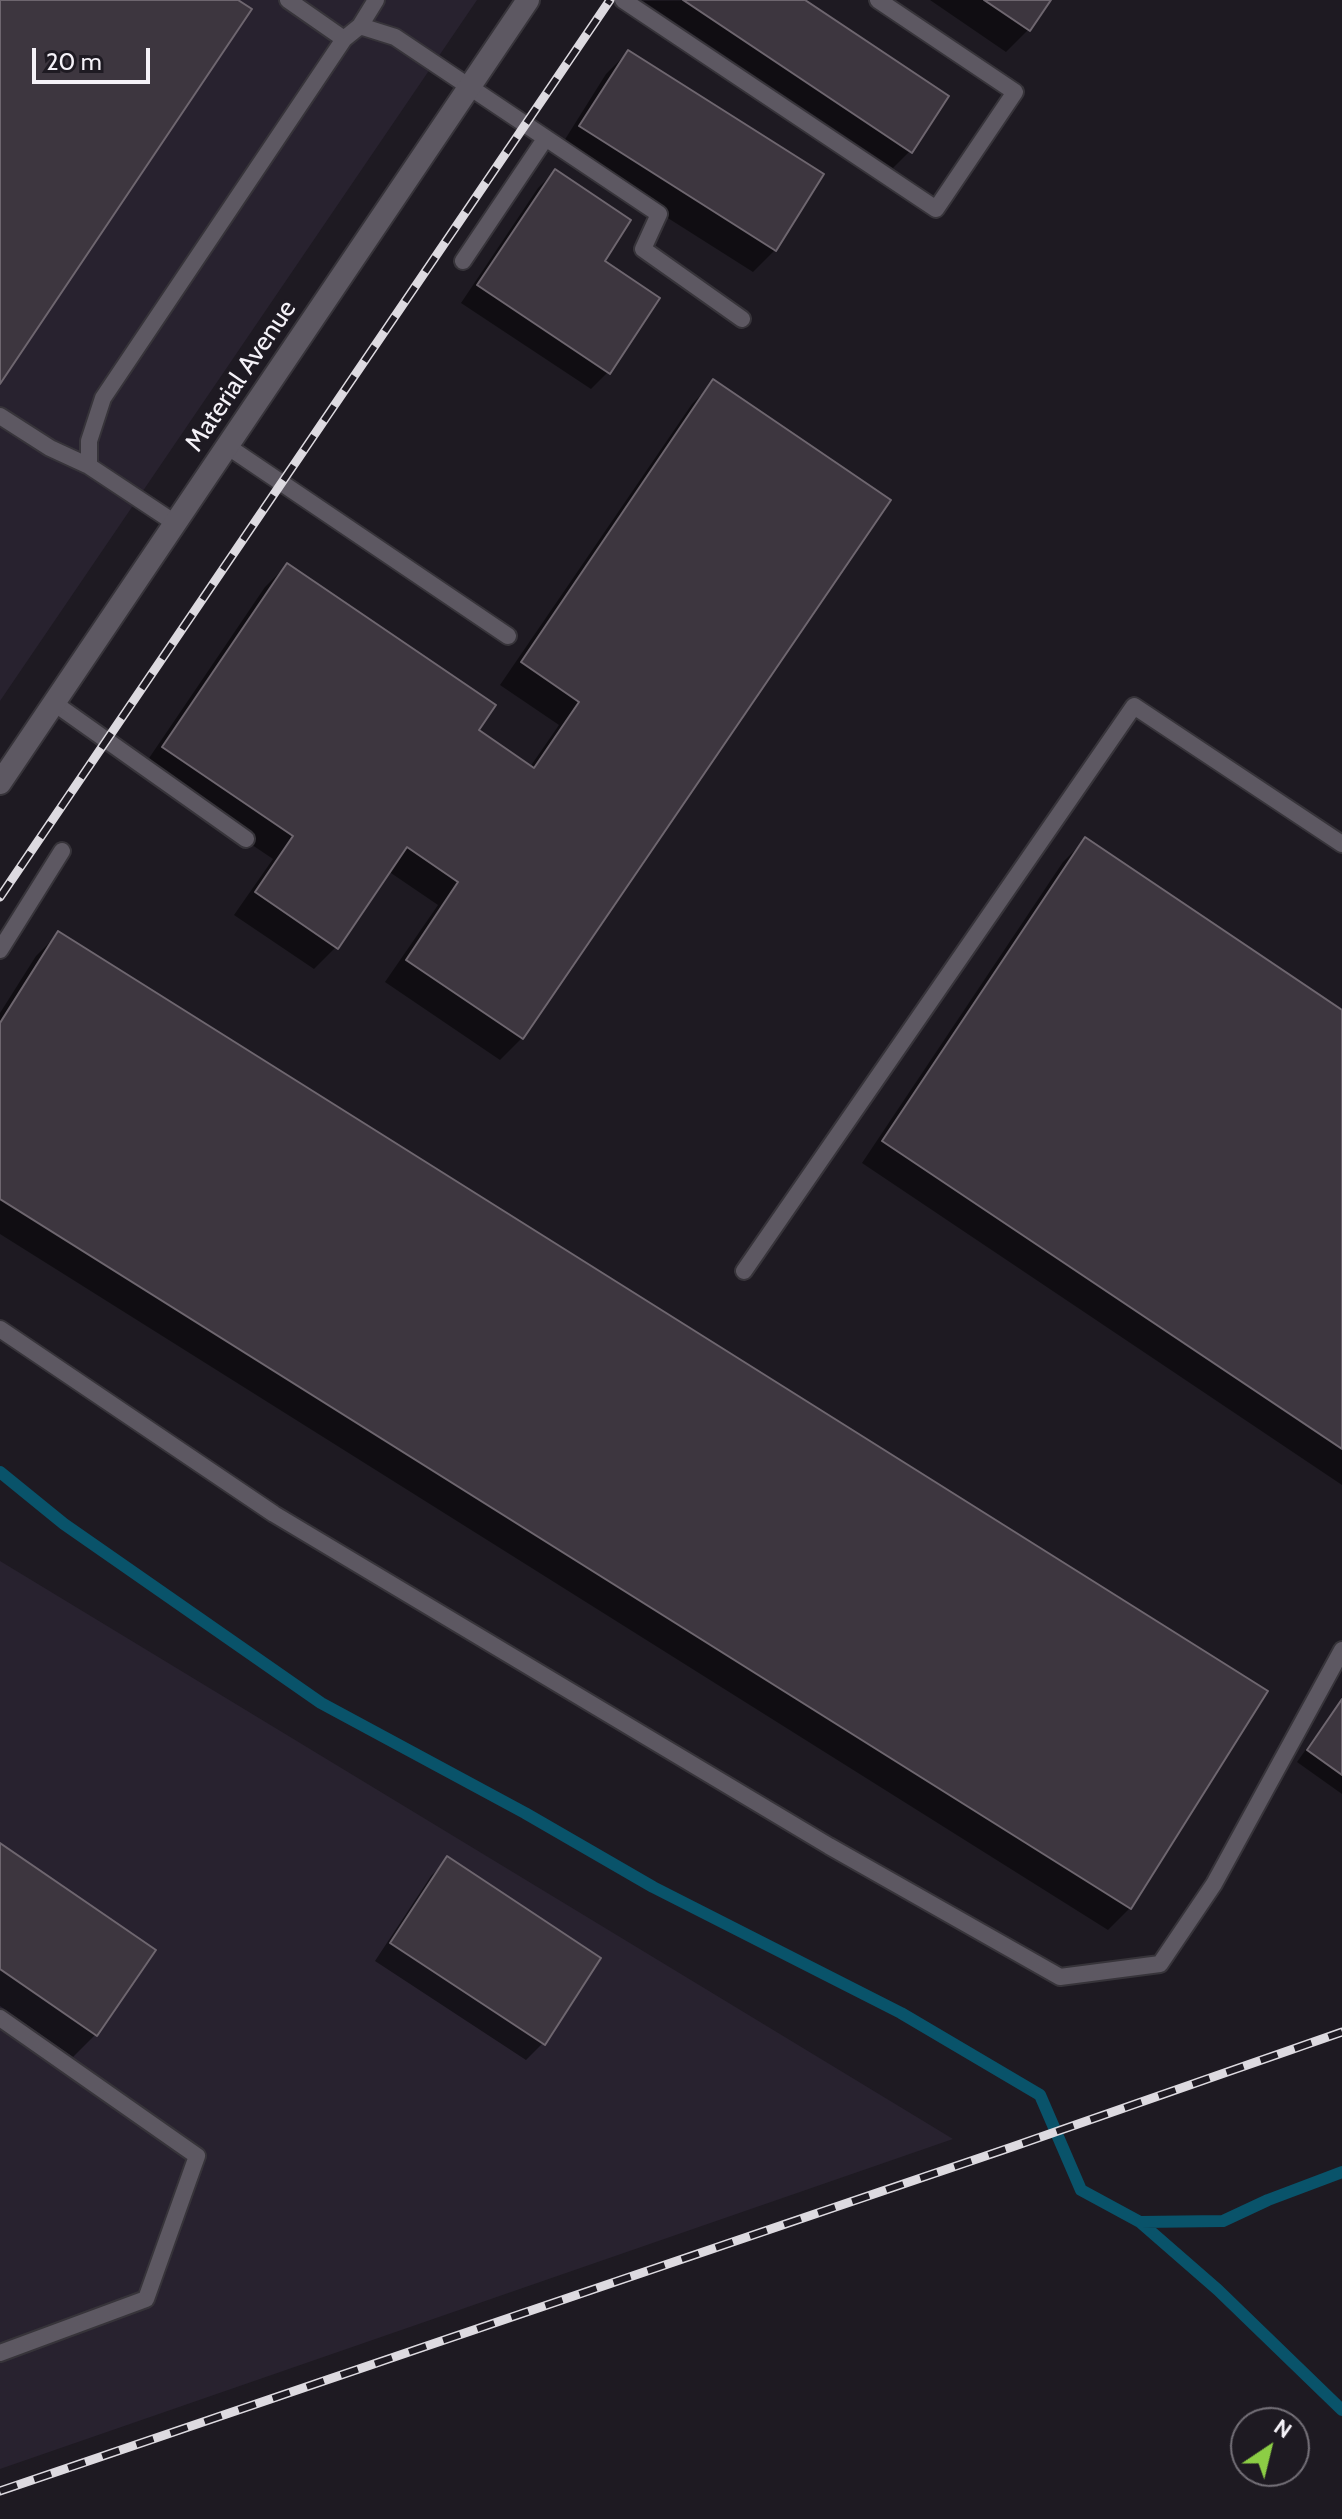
<!DOCTYPE html>
<html>
<head>
<meta charset="utf-8">
<style>
  body { margin:0 }
  #map { position:relative; width:1342px; height:2519px; overflow:hidden; background:#1e1a22; font-family:Cabin,sans-serif }
  canvas { display:block }
  .north { position:absolute; left:1230px; top:2407px; width:80px; height:80px; box-sizing:border-box; background:#1e1a22; border:2px solid #747078; border-radius:50%; rotate:35deg; font-size:22px; font-weight:700; line-height:32px; text-align:center; color:#f5f2f8 }
  .north::after { content:''; display:block; margin:auto; width:28px; height:36px; background:#8cce45; clip-path:polygon(50% 0,100% 100%,50% 72%,0 100%) }
  .scale { position:absolute; left:32px; top:48px; width:118px; height:36px; box-sizing:border-box; border:4px solid #f5f2f8; border-top:0; padding-left:10px; font-size:24px; line-height:28px; white-space:nowrap; color:#f5f2f8; -webkit-text-stroke:6px #1e1a22; paint-order:stroke }
</style>
</head>
<body>
<div id="map">
<canvas width="1342" height="2519"></canvas>
<div class="north">N</div>
<div class="scale">20 m</div>
</div>
<script>
const ctx = document.querySelector('canvas').getContext('2d');
ctx.lineJoin = 'round';
function fillPath(path, color) { ctx.fillStyle = color; ctx.fill(path, 'evenodd'); }
const poly = rows => new Path2D(rows.map(r => 'M' + r).join(''));
function strokePath(path, color, width, dash) { ctx.strokeStyle = color; ctx.lineWidth = width; ctx.lineCap = dash ? 'butt' : 'round'; ctx.setLineDash(dash || []); ctx.stroke(path); }
function label(font, color, halo, rows, align = 'center') {
  ctx.font = font + ' Cabin,sans-serif'; ctx.lineWidth = 6; ctx.setLineDash([]); ctx.textBaseline = 'middle'; ctx.strokeStyle = halo; ctx.fillStyle = color; for (const [text, x, y, turn = 0] of rows) {
    ctx.save(); ctx.translate(x, y); ctx.rotate((+turn || 0) * Math.PI / 180); ctx.textAlign = isNaN(turn) ? turn : align; if (halo) ctx.strokeText(text, 0, 0); ctx.fillText(text, 0, 0); ctx.restore();
  }
}
fillPath(poly([
  [0,0,477,0,0,701],
  [0,1561,953,2139,0,2469]
]), '#28222f');
fillPath(poly([
  [801,0,910,151,893,168,643,1],
  [930,0,1049,0,1028,30,1006,52],
  [628,52,775,250,753,272,559,149,606,74],
  [555,171,602,261,608,372,591,389,461,303,538,188],
  [714,382,888,501,522,1038,500,1060,385,982,438,905,388,871,336,947,314,969,234,915,273,859,141,770,265,587,287,565,476,731,530,767,559,725,500,685,692,404],
  [1085,840,1342,1012,1342,1485,862,1163,1063,862],
  [58,934,1130,1908,1108,1930,0,1234,0,1013,36,956],
  [1342,1699,1342,1794,1297,1762],
  [0,1845,95,2035,73,2057,0,2006],
  [448,1859,543,2043,526,2060,375,1961,431,1876]
]), '#0007');
strokePath(poly([
  [0,1472,64,1524,321,1703,525,1813,653,1887,901,2013,1040,2095,1081,2190,1140,2222,1218,2290,1342,2410],
  [1140,2222,1223,2221,1268,2200,1342,2172]
]), '#09536a', 12);
const building = poly([
  [0,0,238,0,252,9,0,384,0,0],
  [683,0,805,0,949,96,912,153,683,0],
  [984,0,1051,0,1030,31,984,0],
  [628,50,824,174,776,251,579,126,628,50],
  [555,169,631,220,605,261,660,298,610,374,477,285,555,169],
  [713,379,891,500,523,1039,406,960,458,882,407,847,338,949,255,892,293,836,162,747,287,563,496,705,479,730,534,768,579,702,521,662,713,379],
  [1085,837,1342,1010,1342,1449,882,1141,1085,837],
  [58,931,1268,1691,1131,1909,0,1199,0,1023,58,931],
  [1342,1699,1342,1775,1307,1750,1342,1699],
  [0,1843,156,1950,97,2036,0,1969,0,1843],
  [447,1856,601,1958,545,2045,390,1943,447,1856]
]);
fillPath(building, '#3d363f');
strokePath(building, '#6e666f', 2);
const service = poly([
  [288,0,344,39],
  [623,0,936,209,1015,92,878,0],
  [360,26,376,0],
  [463,261,545,139],
  [0,416,50,448,89,466],
  [227,446,508,636],
  [175,523,89,466,89,441,103,398,344,39,360,26,395,37,659,214,643,249,742,319],
  [54,703,246,839],
  [0,950,62,851],
  [744,1271,1134,706,1342,844],
  [0,1329,274,1514,829,1846,1060,1977,1160,1964,1214,1884,1342,1650],
  [0,2018,197,2156,146,2299,0,2353]
]);
const minor = poly([
  [0,783,528,0]
]);
strokePath(service, '#37343a', 20);
strokePath(minor, '#37343a', 26);
strokePath(service, '#5d5862', 16);
strokePath(minor, '#5d5862', 22);
const rail = poly([
  [0,897,610,0],
  [0,2491,1012,2147,1342,2032]
]);
strokePath(rail, '#dddae0', 9);
strokePath(rail, '#1e1a22', 6, [18]);
label('26px', '#f5f2f8', '#1e1a22', [
  ["Material Avenue",241,376,-56]
]);
</script>
</body>
</html>
